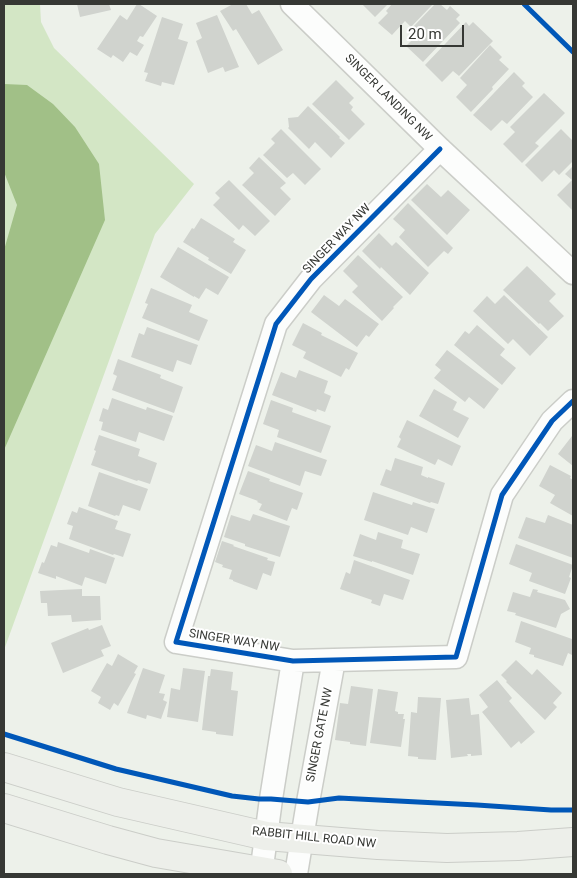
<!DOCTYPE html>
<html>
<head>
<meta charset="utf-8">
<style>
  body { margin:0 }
  #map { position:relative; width:577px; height:878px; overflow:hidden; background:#edf1ea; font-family:Roboto,sans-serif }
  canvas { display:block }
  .frame { position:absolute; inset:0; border:5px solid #363834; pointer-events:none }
  .scale { position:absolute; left:400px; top:25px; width:64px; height:22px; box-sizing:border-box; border:2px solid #363834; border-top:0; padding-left:6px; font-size:15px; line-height:18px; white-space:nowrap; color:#363834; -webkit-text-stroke:4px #fff; paint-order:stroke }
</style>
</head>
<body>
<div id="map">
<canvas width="577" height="878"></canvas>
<div class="frame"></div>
<div class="scale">20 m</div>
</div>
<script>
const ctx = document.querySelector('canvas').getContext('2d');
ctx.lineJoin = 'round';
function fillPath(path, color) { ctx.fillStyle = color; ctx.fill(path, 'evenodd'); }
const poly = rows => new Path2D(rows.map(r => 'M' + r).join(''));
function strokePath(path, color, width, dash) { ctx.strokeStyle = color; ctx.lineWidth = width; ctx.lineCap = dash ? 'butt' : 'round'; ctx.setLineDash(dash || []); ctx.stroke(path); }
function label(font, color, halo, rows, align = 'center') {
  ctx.font = font + ' Roboto,sans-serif'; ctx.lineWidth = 4; ctx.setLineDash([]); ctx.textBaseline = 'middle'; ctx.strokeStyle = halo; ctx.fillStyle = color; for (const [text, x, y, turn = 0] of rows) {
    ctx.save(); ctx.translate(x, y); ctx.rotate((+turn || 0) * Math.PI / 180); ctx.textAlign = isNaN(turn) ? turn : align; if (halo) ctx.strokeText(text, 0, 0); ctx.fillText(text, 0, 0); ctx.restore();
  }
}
fillPath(poly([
  [4,4,40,4,41,22,54,48,194,184,155,234,4,650]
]), '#d3e6c5');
fillPath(poly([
  [4,84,27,85,53,104,75,127,99,164,105,220,4,450,4,250,17,205,4,172]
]), '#a1c087');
fillPath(poly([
  [77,4,109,4,111,10,80,17],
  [137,4,139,4,157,16,143,37,140,36,137,41,144,45,137,56,130,52,123,62,113,55,111,58,97,49,120,15,127,20],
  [233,4,246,4,252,14,259,10,283,50,258,65,236,29,233,31,220,11],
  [362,4,388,4,375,17],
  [392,4,433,4,411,27,405,21,392,35,378,23,388,13,386,11],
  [435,4,440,4,447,10,450,6,460,15,456,19,460,23,423,62,406,46,419,33,413,27],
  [217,15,239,67,225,72,223,67,208,73,196,41,202,38,196,23],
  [162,17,183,24,178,39,188,42,174,85,162,82,161,86,145,81,148,73,144,72],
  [466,22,469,26,473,22,493,41,459,76,453,71,442,82,425,65],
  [490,45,502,57,499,60,509,69,492,87,493,89,471,112,456,97,467,85,460,78],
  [514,72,525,83,522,86,533,97,507,124,502,120,491,131,473,115],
  [336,80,354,98,349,103,353,107,351,110,365,124,349,140,312,104],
  [544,93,565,113,535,143,539,146,522,163,503,144,515,132,510,127],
  [308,106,340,137,339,138,345,143,331,158,315,142,309,149,288,128,289,127,288,118,298,117],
  [281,129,321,169,305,185,293,173,287,178,263,155,275,143,271,139],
  [561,129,573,141,573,161,559,175,554,170,542,182,525,165],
  [259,157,286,183,280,188,291,199,275,216,242,185,254,173,249,168],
  [573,166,573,211,557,195,572,180,565,174],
  [229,180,270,221,255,236,243,225,239,230,213,205,220,198,215,193],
  [427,184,441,197,448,190,470,210,447,235,411,200],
  [408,203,453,248,448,254,444,251,428,267,399,237,405,230,393,219],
  [201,218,235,239,233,242,246,250,231,274,208,260,209,258,183,242,192,228,194,229],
  [379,233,392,246,396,242,429,273,410,295,381,267,380,269,362,251],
  [178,247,229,277,218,295,206,288,199,299,194,296,194,297,160,277],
  [358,255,403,297,393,307,394,308,382,321,352,292,358,286,343,271],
  [527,266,556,294,549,301,564,316,548,331,540,323,539,324,503,290],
  [151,288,192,305,189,312,208,320,199,341,142,318,148,304,145,303],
  [324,295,339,306,345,299,379,324,369,337,366,335,357,347,311,312],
  [504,295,548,337,530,356,513,339,508,344,473,311,487,296,495,304],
  [303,323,322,333,321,335,358,353,349,370,346,368,341,377,303,358,306,352,292,345],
  [477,325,505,349,500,355,516,368,502,385,454,345,465,331,469,334],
  [147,327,198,345,191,365,177,360,173,372,131,357,139,333,144,335],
  [447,350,499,389,484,409,469,397,465,402,434,378,441,370,435,365],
  [118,359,161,375,160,378,183,387,174,413,112,390,117,376,113,374],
  [299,370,328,381,324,393,331,396,325,412,317,409,316,412,272,395,281,372,296,378],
  [434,389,457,402,453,410,469,418,458,438,419,416],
  [112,398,146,410,147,407,173,416,164,441,139,432,136,442,101,430,103,422,99,421,103,408,108,410],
  [271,400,293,408,292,412,331,426,321,453,277,437,279,430,263,424],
  [407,420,461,446,452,466,438,459,435,465,397,447,401,439,399,437],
  [99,435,140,449,138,456,157,463,150,484,138,480,137,481,91,465,96,451,94,450],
  [572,436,573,437,573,466,558,454],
  [275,442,327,460,321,476,305,471,300,486,248,466,256,445,272,451],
  [395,458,423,467,421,475,428,478,428,477,445,483,438,504,431,502,430,503,380,485,386,469,391,471],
  [550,465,571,476,570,478,573,480,573,516,550,503,555,495,539,486],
  [248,471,270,479,269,481,303,493,297,510,292,508,287,521,259,510,262,504,257,502,258,501,239,494],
  [99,472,148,489,140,511,123,505,119,516,116,515,115,516,88,506],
  [373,492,412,505,413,502,435,509,427,533,411,527,408,535,364,520],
  [79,507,118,521,115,529,131,534,123,557,114,554,113,555,69,539,73,526,67,524,72,511,77,513],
  [253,514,290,526,280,557,245,546,245,544,224,537,231,515,250,521],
  [548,515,573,525,573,558,518,538,526,517,545,523],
  [378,532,403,540,401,548,420,554,413,575,372,561,372,562,353,556,360,534,376,540],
  [222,541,234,545,233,546,268,558,267,560,275,562,271,576,263,573,257,590,233,581,233,580,229,579,232,570,222,567,223,565,215,562],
  [58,542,89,553,90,549,115,558,106,584,85,577,82,586,56,576,56,579,38,573,42,562,44,563,51,545,57,547],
  [516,544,573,565,569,577,571,578,565,594,529,581,532,573,509,564],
  [354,560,410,580,403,600,384,594,380,606,371,603,372,600,340,589,346,572,350,574],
  [82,589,82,596,100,596,101,620,72,622,71,615,48,616,47,603,41,603,40,591],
  [533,589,538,590,537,592,565,600,570,609,561,614,556,628,515,615,516,613,507,611,513,592,530,597],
  [521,621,572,639,573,651,572,655,568,653,563,666,534,657,534,655,529,654,531,648,515,642],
  [102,625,111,646,101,650,104,656,63,673,51,643,88,628,89,630],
  [118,654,138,666,134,673,136,674,118,706,114,703,110,710,98,703,101,697,91,691,107,663,112,666],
  [516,660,532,675,537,669,562,693,553,703,557,707,545,720,506,682,507,681,501,675],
  [143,668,165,675,159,693,165,694,163,700,167,702,161,719,147,715,146,719,127,713],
  [183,668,205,671,198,722,167,717,171,688,180,690],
  [211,669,233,672,231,690,238,691,233,736,216,734,216,732,202,730,208,676,210,676],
  [497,680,512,698,509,701,535,732,521,744,519,741,511,748,482,712,488,707,479,695],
  [351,686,373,689,366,746,350,744,350,742,335,740,340,703,348,704],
  [378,689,398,692,395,711,398,712,398,714,404,714,403,719,405,719,401,747,370,743],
  [418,697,441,698,436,760,418,759,418,757,408,756,411,712,417,713],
  [469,698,471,715,479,714,482,755,471,756,471,754,467,754,468,756,451,758,446,700]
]), '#d0d3ce');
const minor = poly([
  [292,4,440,149,573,273],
  [440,149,311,279,276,324,176,642,293,661,456,657,502,495,552,421,573,401],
  [261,874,271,799,293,661],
  [296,874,308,802,334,660]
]);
const secondary = poly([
  [4,767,118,802,266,836,378,845,447,848,518,846,573,842],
  [4,808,108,840,156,853,278,874]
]);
strokePath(minor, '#cbcdc8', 25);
strokePath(secondary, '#cbcdc8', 30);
strokePath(minor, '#fcfdfc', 22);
strokePath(secondary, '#edefea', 28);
strokePath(poly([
  [524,4,573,52],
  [440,149,311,279,276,324,176,642,293,661,456,657,502,495,552,421,573,401],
  [4,734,116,769,232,796,259,799,271,799,308,802,339,798,477,805,551,810,573,810]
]), '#0057b8', 5);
label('12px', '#363834', '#fff', [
  ["SINGER LANDING NW",388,98,45],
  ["SINGER WAY NW",337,239,-46],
  ["SINGER WAY NW",234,641,9],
  ["SINGER GATE NW",320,735,-79],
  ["RABBIT HILL ROAD NW",314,838,6]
]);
</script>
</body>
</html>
